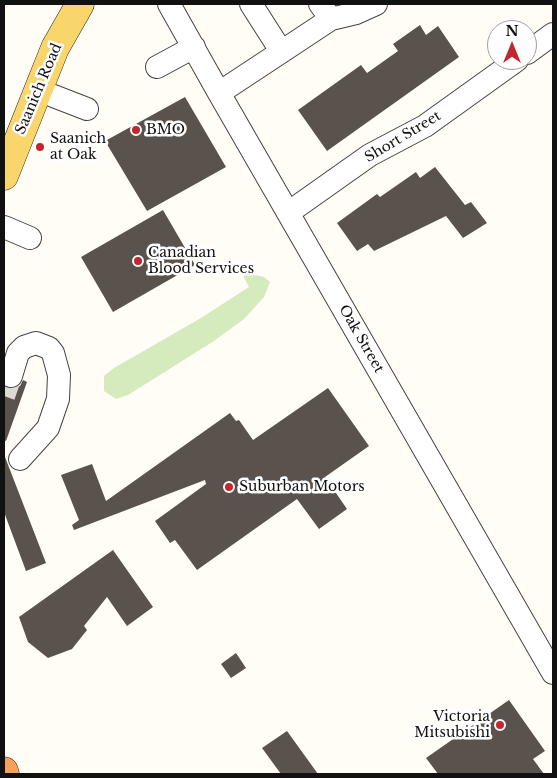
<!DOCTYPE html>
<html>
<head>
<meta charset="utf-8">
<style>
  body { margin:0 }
  #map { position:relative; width:557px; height:778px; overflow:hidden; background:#fffdf5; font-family:"Libre Baskerville",serif }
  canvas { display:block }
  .frame { position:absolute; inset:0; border:5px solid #111; pointer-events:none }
  .north { position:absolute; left:487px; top:20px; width:50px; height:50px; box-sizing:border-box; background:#fff; border:1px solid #a0a0a0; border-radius:50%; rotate:0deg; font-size:14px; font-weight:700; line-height:20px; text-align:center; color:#111 }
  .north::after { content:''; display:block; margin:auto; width:18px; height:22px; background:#c4262e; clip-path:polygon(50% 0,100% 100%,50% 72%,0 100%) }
</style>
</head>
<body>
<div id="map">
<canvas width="557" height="778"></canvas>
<div class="frame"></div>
<div class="north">N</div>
</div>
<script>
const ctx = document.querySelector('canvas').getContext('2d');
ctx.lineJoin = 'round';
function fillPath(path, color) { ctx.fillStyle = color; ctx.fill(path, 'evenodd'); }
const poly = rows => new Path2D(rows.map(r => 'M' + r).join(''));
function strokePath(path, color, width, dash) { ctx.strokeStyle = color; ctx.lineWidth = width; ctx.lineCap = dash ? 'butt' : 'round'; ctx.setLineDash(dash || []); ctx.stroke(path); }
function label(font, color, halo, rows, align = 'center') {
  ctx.font = font + ' "Libre Baskerville",serif'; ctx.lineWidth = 5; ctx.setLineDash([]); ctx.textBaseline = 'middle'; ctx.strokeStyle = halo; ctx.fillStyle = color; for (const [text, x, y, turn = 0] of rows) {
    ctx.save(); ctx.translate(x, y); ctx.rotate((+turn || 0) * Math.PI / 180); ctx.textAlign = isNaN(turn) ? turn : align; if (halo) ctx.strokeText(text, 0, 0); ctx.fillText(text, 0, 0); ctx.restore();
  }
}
fillPath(poly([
  [246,273,264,277,270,282,264,297,244,319,214,341,128,395,116,399,104,391,104,376,114,368,201,318,249,287,242,274]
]), '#d5ebbd');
fillPath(poly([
  [420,25,426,35,438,26,459,57,327,151,298,110,361,65,367,73,398,51,393,44],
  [185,97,226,167,147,211,105,141],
  [435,167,465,205,471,202,487,223,463,238,446,216,374,251,368,244,357,251,337,223,377,194,380,197,416,172,420,178],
  [163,210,195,265,113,312,81,257],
  [23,380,27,382,6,441,4,440,4,386,8,389,14,389,20,386],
  [328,388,369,446,325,477,347,509,319,529,297,499,197,570,175,540,170,543,155,521,206,484,205,480,74,530,72,525,79,520,61,475,92,464,106,501,230,413,236,421,239,420,253,440],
  [4,457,5,457,46,563,26,571,4,512],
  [113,550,153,607,127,626,107,597,84,626,87,630,72,649,48,658,28,642,19,617],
  [236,653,246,668,231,678,221,664],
  [509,700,545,751,533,759,544,774,438,774,426,758],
  [287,731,318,774,281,774,262,748]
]), '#5a524d');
strokePath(poly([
  [4,396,11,376]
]), '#dbdad3', 22, [22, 11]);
const minor = poly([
  [169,4,219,93,553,673],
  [251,4,281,51],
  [331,19,356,13,376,4],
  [527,53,553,34],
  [157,67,194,47],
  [38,90,87,109],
  [219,93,331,19,320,4],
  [288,213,370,155,425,126,517,60],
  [4,227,30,238],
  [11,376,18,353,24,347,36,343,49,348,53,353,59,375,58,399,48,428,20,459]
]);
const major = poly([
  [4,176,55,48,80,4]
]);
const highway = poly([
  [4,771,5,774]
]);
strokePath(minor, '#444', 24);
strokePath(major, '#222', 29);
strokePath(highway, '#222', 29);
strokePath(minor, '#fff', 22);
strokePath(major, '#f9d66b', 28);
strokePath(highway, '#f5a25d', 28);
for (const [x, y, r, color] of [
  [136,130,5,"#c4262e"],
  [40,147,5,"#c4262e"],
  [138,261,5,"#c4262e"],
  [229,487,5,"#c4262e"],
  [500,725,5,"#c4262e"]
]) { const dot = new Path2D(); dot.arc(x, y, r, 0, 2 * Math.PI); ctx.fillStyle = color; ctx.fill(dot); strokePath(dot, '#fff', 2); }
label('14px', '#111', '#fff', [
  ["Saanich Road",39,89,-67],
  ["Short Street",403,137,-31],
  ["Oak Street",361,339,60]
]);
label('14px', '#111', '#fff', [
  ["BMO",146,130],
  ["Saanich",50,139],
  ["at Oak",50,155],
  ["Canadian",148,253],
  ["Blood Services",148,269],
  ["Suburban Motors",239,487],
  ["Victoria",490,717,"right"],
  ["Mitsubishi",490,733,"right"]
], 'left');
</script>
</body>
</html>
